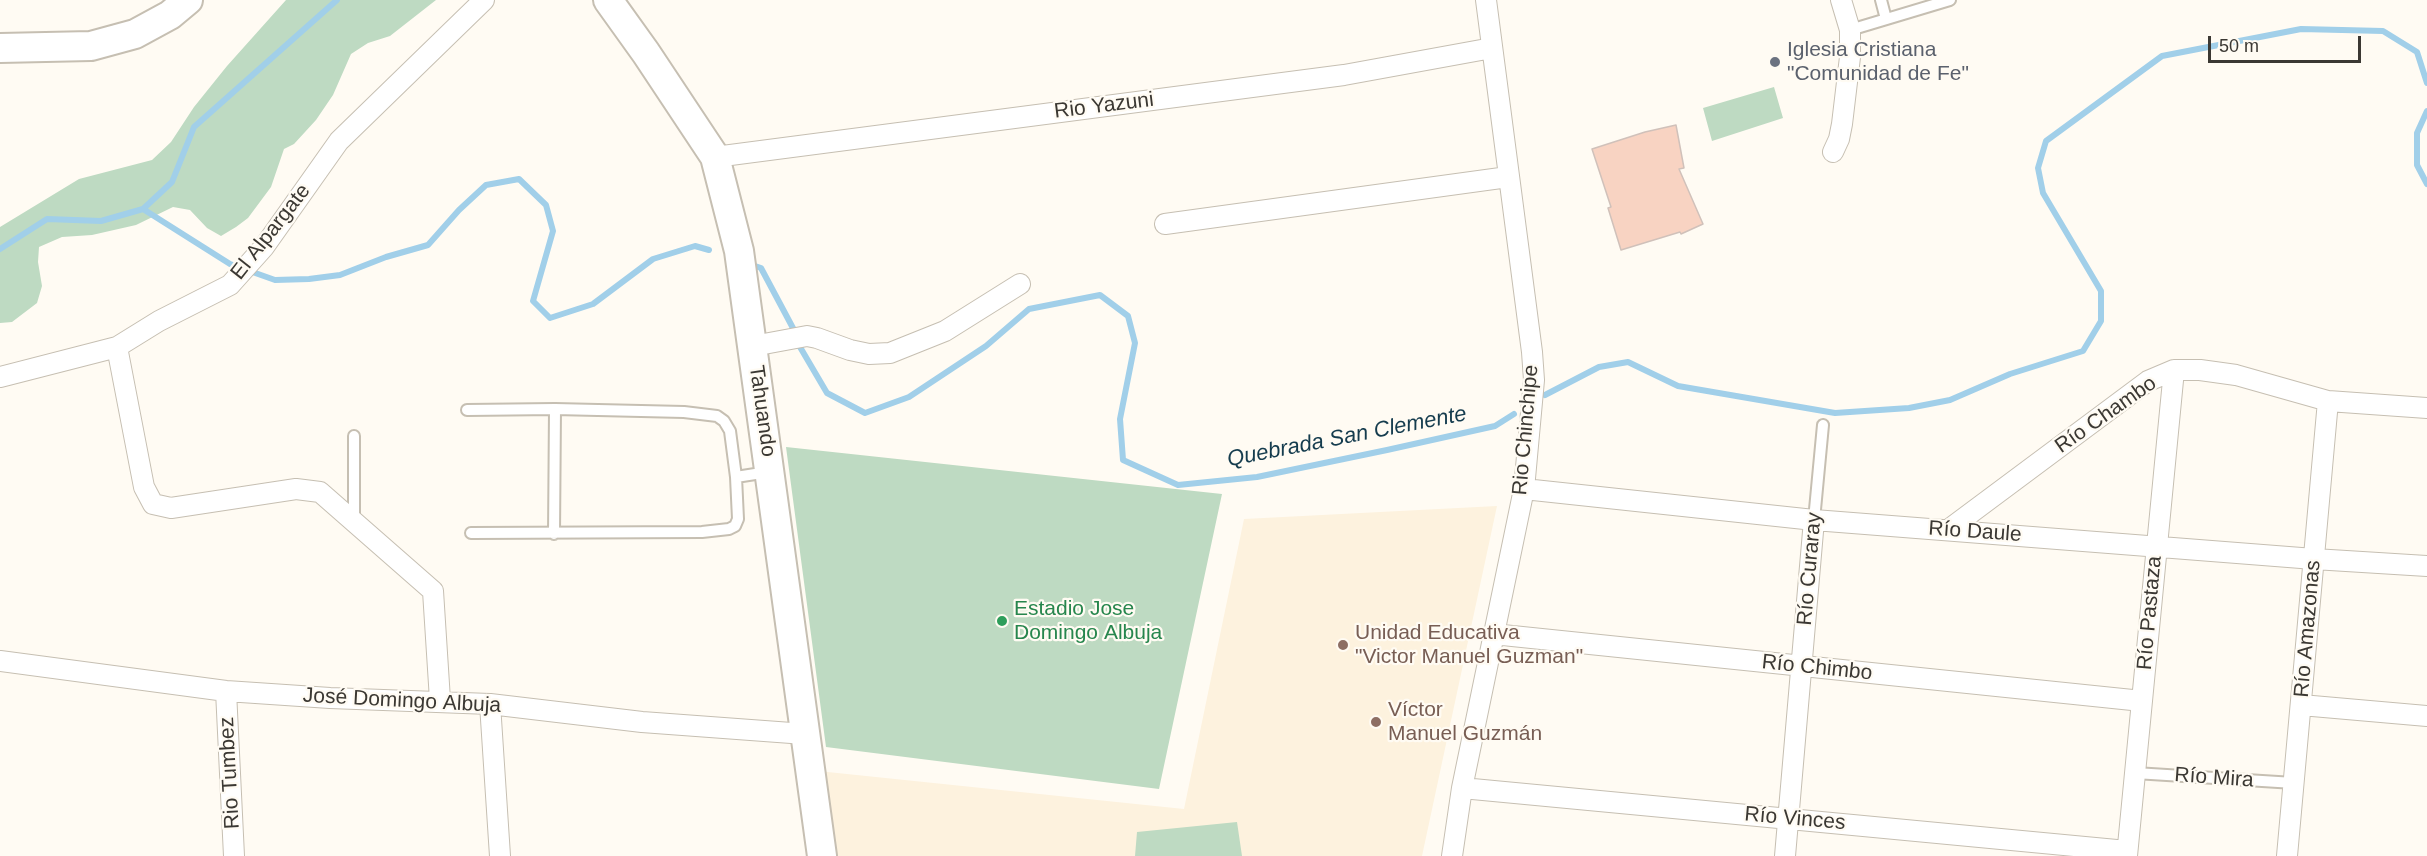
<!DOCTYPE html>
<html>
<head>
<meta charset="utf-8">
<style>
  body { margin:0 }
  #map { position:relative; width:2427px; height:856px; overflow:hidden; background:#fffbf3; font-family:Arial,sans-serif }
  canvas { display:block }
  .scale { position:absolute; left:2208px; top:36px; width:153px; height:27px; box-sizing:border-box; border:3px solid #3b3833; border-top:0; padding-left:8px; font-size:18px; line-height:21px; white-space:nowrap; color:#3b3833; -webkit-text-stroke:4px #fffbf3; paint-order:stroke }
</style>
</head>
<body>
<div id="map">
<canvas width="2427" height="856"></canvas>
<div class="scale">50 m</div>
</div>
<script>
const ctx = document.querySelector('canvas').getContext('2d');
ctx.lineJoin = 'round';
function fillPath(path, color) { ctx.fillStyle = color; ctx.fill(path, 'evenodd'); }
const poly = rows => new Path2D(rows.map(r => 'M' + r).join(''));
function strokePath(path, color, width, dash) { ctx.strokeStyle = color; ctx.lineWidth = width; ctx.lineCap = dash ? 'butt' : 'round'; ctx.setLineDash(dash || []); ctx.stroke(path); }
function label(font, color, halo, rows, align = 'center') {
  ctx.font = font + ' Arial,sans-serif'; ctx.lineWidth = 4.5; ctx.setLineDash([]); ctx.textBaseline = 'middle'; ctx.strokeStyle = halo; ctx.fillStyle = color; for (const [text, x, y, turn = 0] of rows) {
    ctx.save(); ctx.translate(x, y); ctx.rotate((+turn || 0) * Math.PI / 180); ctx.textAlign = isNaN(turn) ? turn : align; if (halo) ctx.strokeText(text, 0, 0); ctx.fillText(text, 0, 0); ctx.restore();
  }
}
fillPath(poly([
  [1497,506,1422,856,827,856,818,771,1184,809,1244,519]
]), '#fdf2de');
fillPath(poly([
  [286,0,436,0,390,36,368,43,351,54,333,95,316,120,294,144,284,149,271,187,248,218,236,227,221,236,207,228,190,210,173,207,136,225,92,235,62,237,39,247,38,262,42,286,37,303,12,322,0,323,0,227,79,179,152,160,171,142,194,107,227,66],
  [1774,87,1783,118,1712,141,1703,108],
  [786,447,1222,494,1159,789,826,747],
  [1237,822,1242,856,1135,856,1137,832]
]), '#bedac2');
strokePath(poly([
  [2427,111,2417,133,2417,165,2427,184],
  [143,209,230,264,275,280,309,279,340,275,386,257,428,245,459,210,486,185,519,179,546,205,553,231,533,301,550,318,593,304,653,259,695,246,709,250],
  [0,249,47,219,101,221,143,209,172,182,194,127,337,0],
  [755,266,761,268,794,330],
  [800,347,827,393,865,413,909,397,986,346,1029,309,1100,295,1128,316,1135,343,1120,419,1123,460,1178,485,1257,477,1387,450,1495,426,1514,414],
  [1545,395,1599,367,1628,362,1678,386,1835,413,1909,408,1950,400,2010,374,2083,351,2101,321,2101,291,2043,193,2038,168,2046,141,2162,56,2301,29,2383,31,2417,52,2427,83]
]), '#a1cfe9', 6);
const building = poly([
  [1676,125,1684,168,1679,169,1703,224,1681,234,1680,232,1621,250,1608,208,1611,207,1592,149,1645,132,1676,125]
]);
fillPath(building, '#f8d3c2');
strokePath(building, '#d0c1ba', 1.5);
const lane = poly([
  [1881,0,1886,19],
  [1850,30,1950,0],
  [467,410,555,409,684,412,717,416,724,421,730,431,736,477,738,519,735,526,729,529,702,532,471,533],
  [354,436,354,522],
  [736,477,768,472],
  [1814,520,1823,425],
  [554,534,555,409],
  [2135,773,2294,783]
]);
const street = poly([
  [1833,152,1839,139,1842,124,1850,57,1850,30,1841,0],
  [715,157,1344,75,1492,48],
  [1165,224,1508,177],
  [753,346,807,336,817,338,850,350,869,354,890,353,945,331,1020,284],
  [117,347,144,487,153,504,171,508,296,489,320,492,433,591,440,700],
  [0,377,117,347,159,321,230,285,264,247,339,141,484,0],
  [1524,489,1814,520,2314,559,2427,566],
  [1948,530,2148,381,2174,370,2200,370,2236,375,2328,401,2427,408],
  [1493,634,2142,701],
  [0,661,226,691,330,698,490,704,642,722,805,734],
  [226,691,234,856],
  [490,704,500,856],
  [2301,705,2427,716],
  [1462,788,2127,851],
  [1452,856,1462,788,1524,489,1534,380,1532,352,1486,0],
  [1785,856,1814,520],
  [2127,856,2174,370],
  [2287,856,2328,401]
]);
const secondary = poly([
  [608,0,646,53,715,157,739,251,822,856],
  [0,48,91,46,135,34,170,15,188,0]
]);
strokePath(lane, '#c6bfb2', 14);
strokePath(street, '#c6bfb2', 22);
strokePath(secondary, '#c6bfb2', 32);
strokePath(lane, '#fff', 10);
strokePath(street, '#fff', 20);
strokePath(secondary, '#fff', 28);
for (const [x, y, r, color] of [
  [1775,62,6,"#6b7280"],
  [1002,621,6,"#2e9e5b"],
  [1343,645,6,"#8d6e63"],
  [1376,722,6,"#8d6e63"]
]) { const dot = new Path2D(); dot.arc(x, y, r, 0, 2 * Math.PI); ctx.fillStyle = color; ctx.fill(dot); strokePath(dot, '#fffbf3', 2); }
label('21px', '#5b616d', '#fffbf3', [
  ["Iglesia Cristiana",1787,50],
  ["\"Comunidad de Fe\"",1787,74]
], 'left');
label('21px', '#3b3833', '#fffbf3', [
  ["Rio Yazuni",1104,106,-7],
  ["El Alpargate",271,232,-52],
  ["Tahuando",762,411,82],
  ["Río Chambo",2106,415,-35],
  ["Rio Chinchipe",1526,430,-85],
  ["Río Daule",1975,532,4],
  ["Río Curaray",1810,569,-85],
  ["Río Pastaza",2150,613,-85],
  ["Río Amazonas",2308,629,-85],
  ["Río Chimbo",1817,668,6],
  ["José Domingo Albuja",402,701,3],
  ["Rio Tumbez",230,773,-93],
  ["Río Mira",2214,778,4],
  ["Río Vinces",1795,819,5]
]);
label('21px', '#27864d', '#fffbf3', [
  ["Estadio Jose",1014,609],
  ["Domingo Albuja",1014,633]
], 'left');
label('21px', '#785e54', '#fffbf3', [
  ["Unidad Educativa",1355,633],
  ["\"Victor Manuel Guzman\"",1355,657],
  ["Víctor",1388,710],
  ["Manuel Guzmán",1388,734]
], 'left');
label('italic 22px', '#153c4e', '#fffbf3', [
  ["Quebrada San Clemente",1347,437,-11]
]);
</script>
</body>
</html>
